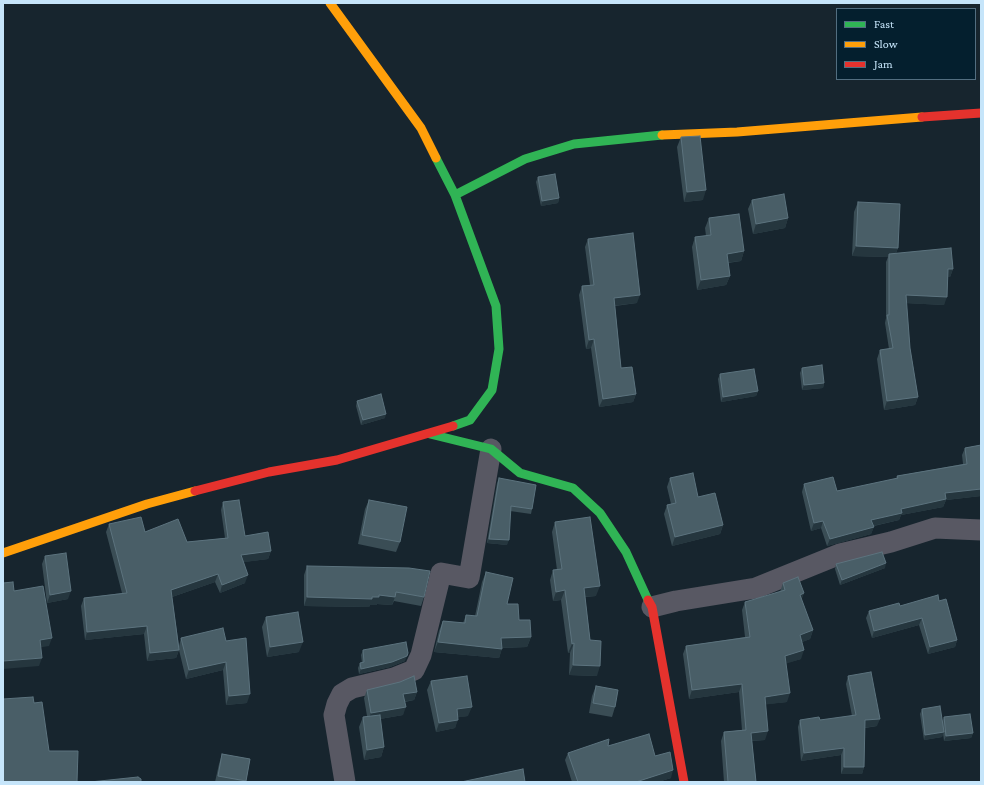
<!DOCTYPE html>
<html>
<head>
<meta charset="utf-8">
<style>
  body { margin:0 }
  #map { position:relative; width:984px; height:785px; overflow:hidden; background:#17252e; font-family:"Crimson Pro",serif }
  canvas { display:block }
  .frame { position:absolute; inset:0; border:4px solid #c6e5fa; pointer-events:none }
  .legend { position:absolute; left:836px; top:8px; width:140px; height:72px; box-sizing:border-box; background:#041f2e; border:1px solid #526e80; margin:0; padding:5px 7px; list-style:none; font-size:12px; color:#c6e5fa }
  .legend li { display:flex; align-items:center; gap:8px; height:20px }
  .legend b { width:20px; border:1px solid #526e80 }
</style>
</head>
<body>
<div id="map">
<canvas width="984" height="785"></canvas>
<div class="frame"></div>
<ul class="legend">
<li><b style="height:5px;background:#30b455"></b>Fast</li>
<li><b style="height:5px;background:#ff9f0a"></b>Slow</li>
<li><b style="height:5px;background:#e5322d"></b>Jam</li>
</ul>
</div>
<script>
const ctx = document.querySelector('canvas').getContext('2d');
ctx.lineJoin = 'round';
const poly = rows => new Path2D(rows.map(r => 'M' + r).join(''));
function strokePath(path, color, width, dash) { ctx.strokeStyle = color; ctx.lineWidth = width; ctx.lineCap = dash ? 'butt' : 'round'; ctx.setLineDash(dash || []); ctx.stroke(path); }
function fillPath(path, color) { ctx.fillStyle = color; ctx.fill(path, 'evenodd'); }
strokePath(poly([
  [652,607,676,601,756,588,840,554,891,542,935,528,981,530],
  [345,782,334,715,337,704,342,694,352,688,394,678,414,670,421,655,441,573,469,578,491,449]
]), '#585863', 21);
strokePath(poly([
  [436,158,455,195,496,306,499,349,492,390,470,420,453,426],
  [455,195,525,159,574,144,662,135],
  [430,434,491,449,520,473,573,488,600,513,626,552,648,600]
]), '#30b455', 9);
strokePath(poly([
  [330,3,421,128,436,158],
  [662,135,737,132,922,117],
  [3,553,147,504,195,491]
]), '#ff9f0a', 9);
strokePath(poly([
  [922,117,981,113],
  [195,491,269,472,337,460,453,426],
  [648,600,652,607,684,782]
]), '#e5322d', 9);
fillPath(poly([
  [681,137,703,200,684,202,677,147],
  [538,177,559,198,558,203,541,206,536,182],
  [752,200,788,218,785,228,753,234,748,209],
  [858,202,898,248,896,253,953,269,950,277,948,277,944,305,906,303,910,348,918,397,915,405,884,410,877,359,880,350,889,349,885,323,886,318,886,262,888,257,852,256,854,212],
  [709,218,744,251,741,261,728,263,730,276,726,285,697,290,692,247,695,237,706,236,705,228],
  [588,239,637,303,615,306,621,368,636,394,633,402,599,407,591,348,586,349,579,295,582,286,590,285,585,247],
  [802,368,824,383,823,388,802,390,800,373],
  [720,374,758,391,756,396,721,402,718,379],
  [357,401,385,418,361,425,356,406],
  [981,445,981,496,946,500,943,507,901,515,899,520,874,526,871,534,827,546,821,528,811,531,802,492,804,484,837,491,896,479,897,476,963,464,962,455,965,448],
  [499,478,532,509,531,514,510,511,507,545,487,543,497,483],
  [670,478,698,497,723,525,720,534,672,546,664,514,667,505,671,504,667,487],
  [369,500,400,542,396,552,358,544,365,509],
  [223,502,245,536,271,551,268,559,243,562,245,583,220,593,215,582,172,597,179,646,181,638,226,641,247,703,226,705,223,670,186,679,179,650,176,658,147,661,144,634,85,640,81,606,84,598,122,593,106,532,109,524,187,542,225,538,221,510],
  [555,522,596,596,585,597,590,640,597,676,569,675,570,653,568,653,561,600,553,601,550,580,553,570,557,570,552,532],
  [45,556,68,599,47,603,42,564],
  [836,564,885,568,840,585,835,569],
  [307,566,424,597,421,606,394,601,392,605,377,604,376,605,370,605,369,607,304,606,304,575],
  [486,572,507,604,531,637,527,647,502,648,499,658,434,652,439,631,443,621,463,623,466,615,475,616,482,582],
  [783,583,804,593,801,600,813,630,810,639,802,642,801,659,786,663,787,702,766,704,765,740,752,741,756,782,724,782,721,741,724,732,742,730,739,692,689,699,683,654,686,646,745,637,742,610,745,602,780,592],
  [939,601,957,640,955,647,928,654,919,625,872,638,866,618,869,611],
  [266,617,299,652,267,657,262,627],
  [363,650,405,661,390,667,359,674,358,668,360,663,362,663,361,655],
  [848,676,877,726,865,728,864,767,862,774,841,774,841,755,801,761,798,727,800,720,820,720,852,716,846,684],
  [431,681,468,716,458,717,455,728,436,732,427,690],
  [596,686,615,707,612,717,589,713,592,696],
  [367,690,417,692,414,700,405,702,403,715,380,719,384,747,381,757,364,760,359,727,363,717,367,716,364,698],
  [922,709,942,722,944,717,973,733,971,738,944,741,943,733,942,737,924,740,920,714],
  [608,746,655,756,671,778,658,782,572,782,565,760,568,753],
  [222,754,250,759,246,782,215,782,219,764]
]), '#3a4d55');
fillPath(poly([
  [706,190,703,200,684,202,687,192],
  [559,198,558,203,541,206,542,201],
  [788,218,785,228,753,234,756,224],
  [856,246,898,248,894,258,889,254,888,257,852,256],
  [744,251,741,261,723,263,727,254],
  [948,269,953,269,950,277,945,277],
  [730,276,726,285,697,290,701,280],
  [640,295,637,303,611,306,614,298],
  [906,295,947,297,944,305,903,303],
  [594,339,591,348,586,349,589,340],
  [824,383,823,388,802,390,804,385],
  [758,391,756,396,721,402,723,397],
  [636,394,633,402,599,407,603,399],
  [918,397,915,405,884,410,887,401],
  [386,414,385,418,361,425,363,420],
  [981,489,981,496,946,500,943,507,901,515,899,520,868,527,871,520,945,493],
  [823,521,821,528,811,531,814,523],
  [723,525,720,534,672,546,675,537],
  [874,527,871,534,827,546,830,539],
  [489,539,509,540,507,545,487,543],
  [271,551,268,559,238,563,241,555],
  [886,563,885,568,840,585,842,580],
  [218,574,215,582,169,598,171,590],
  [248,575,245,583,220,593,222,585],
  [600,586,596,596,580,597,584,588],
  [565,590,561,600,553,601,556,592],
  [71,591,68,599,47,603,50,595],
  [804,593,801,601,800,595],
  [379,595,395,597,392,605,377,604,376,605,370,605,369,607,304,606,307,597,372,597],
  [922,618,919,625,872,638,874,631],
  [147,626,144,634,85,640,87,632],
  [813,630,810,639,797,644,800,635],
  [531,637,527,647,497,648,501,638],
  [52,638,49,646,37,648,40,640],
  [957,640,955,647,928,654,930,647],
  [303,642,299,652,267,657,270,647],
  [438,642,502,649,499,658,434,652],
  [574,643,570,653,568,653,572,644],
  [179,650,176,658,147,661,150,653],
  [804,650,801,659,782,665,785,656],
  [408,653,405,661,390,667,359,674,361,669],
  [42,658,39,666,3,669,3,661],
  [226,662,223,670,186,679,189,670],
  [573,665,600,666,597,676,569,675],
  [742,684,739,692,689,699,692,690],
  [417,692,414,700,401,702,403,694],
  [790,693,787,702,762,705,765,697],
  [250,694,247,703,226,705,229,696],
  [406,707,403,715,368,721,371,713],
  [472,707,468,716,454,718,457,709],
  [880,719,877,726,862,728,865,720],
  [458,720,455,728,436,732,439,723],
  [768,731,765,740,748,741,751,733],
  [944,732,942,737,924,740,925,735],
  [973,733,971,738,944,741,946,736],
  [384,747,381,757,364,760,367,750],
  [844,748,841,755,801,761,804,753],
  [844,767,864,767,862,774,841,774],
  [673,770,671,778,658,782,636,782]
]), '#25363e');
const building = poly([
  [700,136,706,190,687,192,681,137,700,136],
  [555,174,559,198,542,201,538,177,555,174],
  [784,194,788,218,756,224,752,200,784,194],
  [858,202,900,204,898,248,856,246,858,202],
  [739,214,744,251,727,254,730,276,701,280,695,237,711,235,709,218,739,214],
  [633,233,640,295,614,298,621,368,632,367,636,394,603,399,594,339,589,340,582,286,594,285,588,239,633,233],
  [951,248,953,269,948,269,947,297,906,295,910,348,918,397,887,401,880,350,893,348,887,315,889,315,889,254,951,248],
  [822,365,824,383,804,385,802,368,822,365],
  [754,369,758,391,723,397,720,374,754,369],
  [381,394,386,414,363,420,357,401,381,394],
  [981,445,981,489,945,493,946,499,901,509,902,513,871,520,874,527,830,539,823,521,814,523,804,484,833,477,837,491,898,478,897,476,967,464,965,448,981,445],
  [693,473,698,497,715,493,723,525,675,537,667,505,676,503,670,478,693,473],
  [499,478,536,485,532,509,511,506,509,540,489,539,499,478],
  [239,500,245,536,268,532,271,551,241,555,248,575,222,585,218,574,171,590,179,650,150,653,147,626,87,632,84,598,127,593,109,524,141,517,145,532,178,519,187,542,228,538,223,502,239,500],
  [369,500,407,507,400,542,362,535,369,500],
  [590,517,600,586,584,588,590,640,601,641,600,666,573,665,574,643,572,644,565,590,556,592,553,570,562,569,555,522,590,517],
  [882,552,886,563,842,580,836,564,882,552],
  [66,553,71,591,50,595,45,556,66,553],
  [307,566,409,568,430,571,424,597,396,592,395,597,379,595,379,597,372,597,372,599,307,597,307,566],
  [486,572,513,578,507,604,518,604,519,620,530,620,531,637,501,638,502,649,438,642,443,621,465,623,466,615,477,616,486,572],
  [798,577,804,593,800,595,813,630,800,635,804,650,785,656,790,693,765,697,768,731,751,733,756,782,728,782,724,732,746,730,742,684,692,690,686,646,750,637,745,602,785,590,783,583,798,577],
  [13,582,14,591,43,586,52,638,40,640,42,658,3,661,3,583,13,582],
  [938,595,939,601,946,599,957,640,930,647,922,618,874,631,869,611,899,603,900,606,938,595],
  [298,612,303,642,270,647,266,617,298,612],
  [223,628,226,641,246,638,250,694,229,696,226,662,189,670,181,638,223,628],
  [406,642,408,653,407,656,392,662,361,669,360,663,364,662,363,650,406,642],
  [871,672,880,719,865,720,864,767,844,767,844,748,804,753,800,720,819,717,820,720,856,715,848,676,871,672],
  [414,676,417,692,403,694,406,707,371,713,367,690,400,682,414,676],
  [467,676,472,707,457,709,458,720,439,723,431,681,467,676],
  [596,686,618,690,615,707,593,703,596,686],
  [33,697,34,703,42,702,49,751,78,751,77,782,3,782,3,699,33,697],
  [940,706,944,732,925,735,922,709,940,706],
  [970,714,973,733,946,736,944,717,970,714],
  [380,715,384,747,367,750,363,717,380,715],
  [649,734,655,756,670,752,673,770,636,782,578,782,568,753,609,739,608,746,649,734],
  [222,754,250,759,246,781,218,776,222,754],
  [523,769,525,782,461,782,523,769],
  [138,777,141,779,141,782,90,782,138,777]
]);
fillPath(building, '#495e67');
strokePath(building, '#5c737e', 1);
</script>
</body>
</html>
